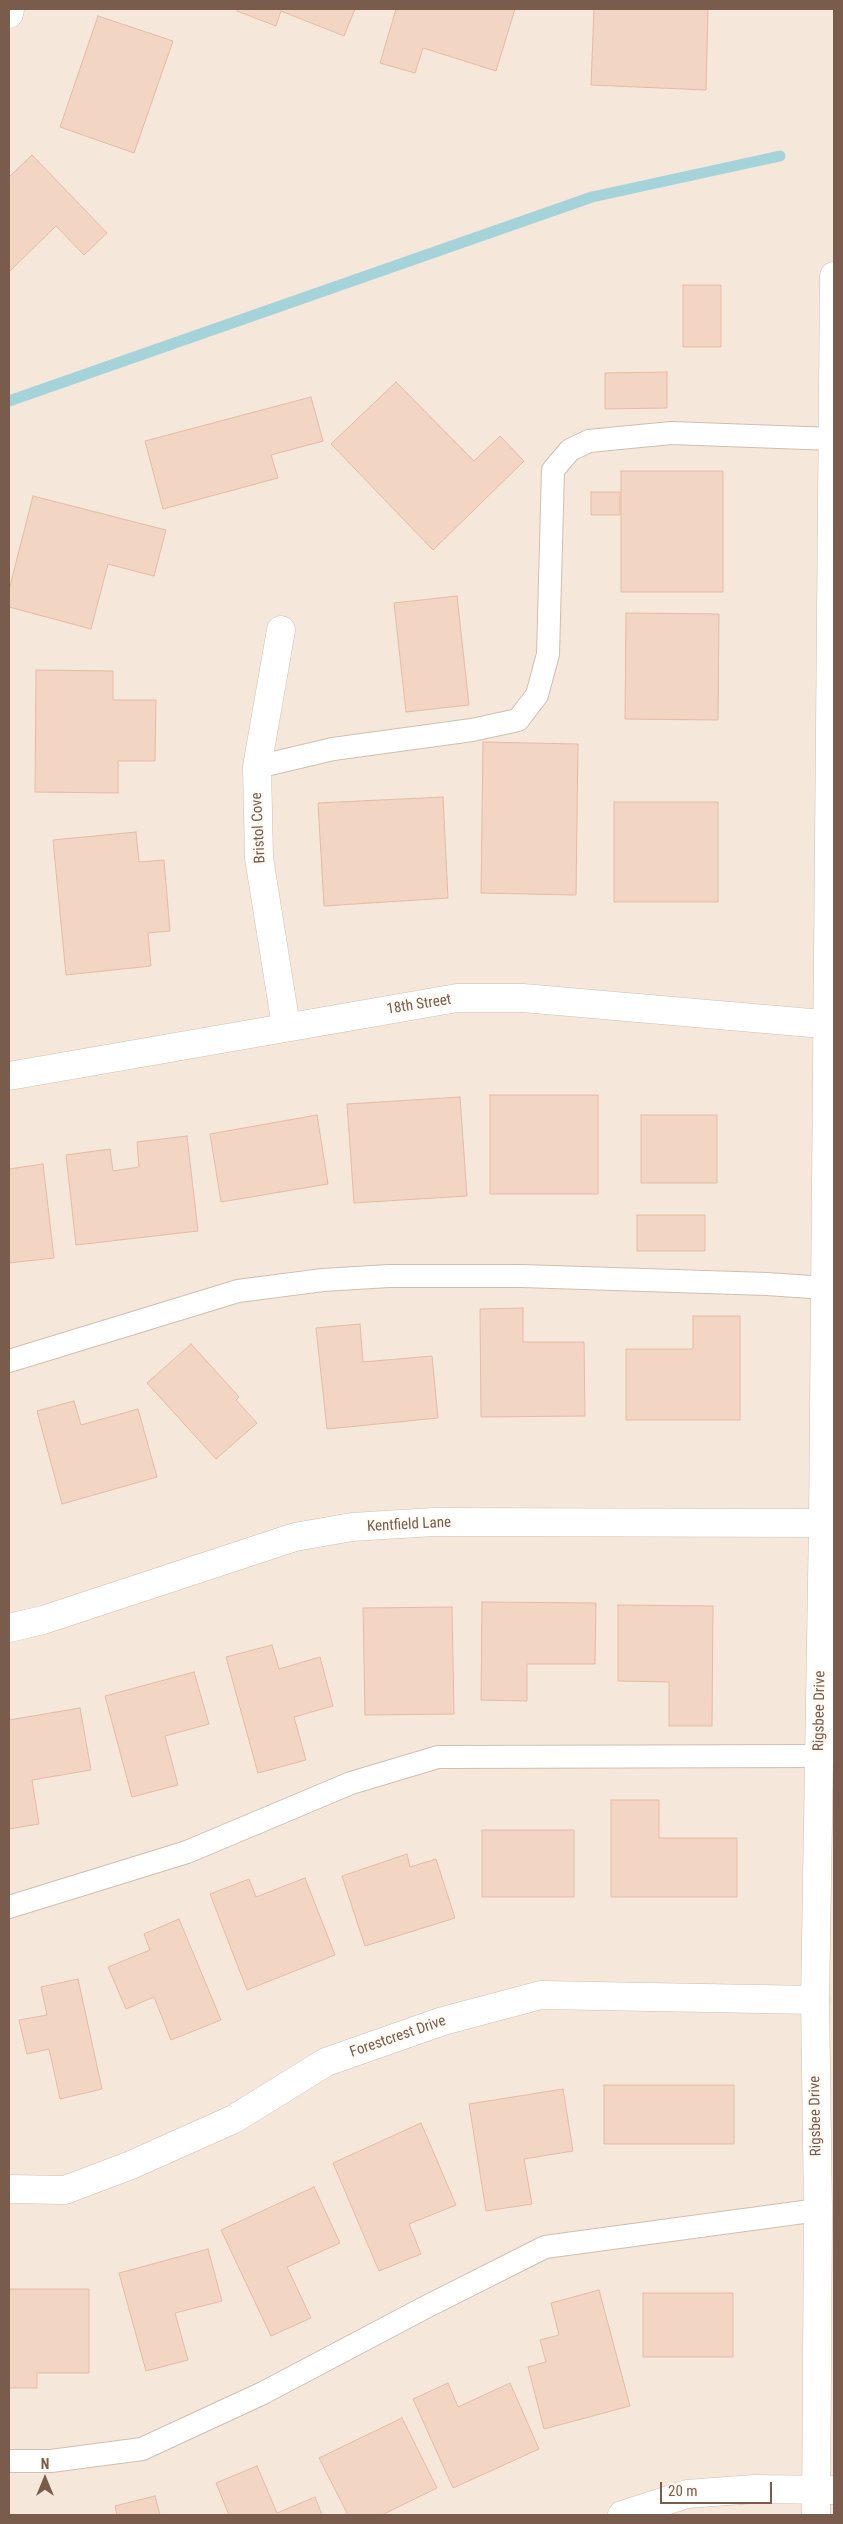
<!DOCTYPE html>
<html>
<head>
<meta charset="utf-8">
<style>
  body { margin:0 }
  #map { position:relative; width:843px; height:2524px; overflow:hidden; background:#fdf6ec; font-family:"Roboto Condensed",sans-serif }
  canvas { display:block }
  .frame { position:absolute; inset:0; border:10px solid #7a5c4d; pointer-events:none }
  .north { position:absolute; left:20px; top:2454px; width:50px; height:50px; -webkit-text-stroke:4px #fffaf3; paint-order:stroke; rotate:0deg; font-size:14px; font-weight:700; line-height:20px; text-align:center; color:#7a5c4d }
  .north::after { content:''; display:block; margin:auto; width:18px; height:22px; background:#7a5c4d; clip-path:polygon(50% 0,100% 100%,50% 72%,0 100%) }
  .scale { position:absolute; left:660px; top:2482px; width:112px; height:22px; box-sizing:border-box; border:2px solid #7a5c4d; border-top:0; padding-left:6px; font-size:15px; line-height:18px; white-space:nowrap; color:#7a5c4d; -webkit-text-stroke:4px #fffaf3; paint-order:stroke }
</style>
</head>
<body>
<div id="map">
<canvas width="843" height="2524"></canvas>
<div class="frame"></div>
<div class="north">N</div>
<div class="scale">20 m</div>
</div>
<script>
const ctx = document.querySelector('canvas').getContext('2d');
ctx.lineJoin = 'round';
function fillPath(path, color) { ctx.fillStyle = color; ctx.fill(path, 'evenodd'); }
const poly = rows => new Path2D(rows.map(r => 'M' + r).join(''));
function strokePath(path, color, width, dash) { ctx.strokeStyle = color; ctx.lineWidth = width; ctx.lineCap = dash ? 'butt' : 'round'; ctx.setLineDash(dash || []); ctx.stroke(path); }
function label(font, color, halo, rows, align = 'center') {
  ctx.font = font + ' "Roboto Condensed",sans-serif'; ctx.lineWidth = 4; ctx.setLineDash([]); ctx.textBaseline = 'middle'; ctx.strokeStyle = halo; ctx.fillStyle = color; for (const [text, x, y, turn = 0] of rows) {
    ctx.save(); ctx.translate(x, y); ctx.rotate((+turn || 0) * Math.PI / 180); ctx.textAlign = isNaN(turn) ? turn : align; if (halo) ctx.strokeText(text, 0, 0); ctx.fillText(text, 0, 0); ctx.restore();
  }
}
fillPath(poly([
  [9,9,834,9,834,2515,9,2515]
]), '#f5e8da');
strokePath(poly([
  [9,401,592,197,780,156]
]), '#a5d3da', 11);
const building = poly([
  [237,9,355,9,344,36,281,11,276,26,237,11,237,9],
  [396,9,515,9,496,71,423,48,415,73,380,63,396,9],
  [594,9,708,9,706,90,591,85,594,9],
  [98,16,173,41,134,153,60,127,98,16],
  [32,155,107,233,84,255,56,226,9,272,9,177,32,155],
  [683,285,721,285,721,347,683,347,683,285],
  [667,372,667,408,605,409,605,373,667,372],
  [396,382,474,461,500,436,524,461,433,550,331,444,396,382],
  [311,397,323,441,271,455,278,478,163,509,145,441,311,397],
  [621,471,723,471,723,592,621,592,621,471],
  [591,492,620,492,620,515,591,515,591,492],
  [33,496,166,530,154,576,108,564,91,629,9,607,9,590,33,496],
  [457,596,469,705,406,712,394,603,457,596],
  [626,613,719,614,718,720,625,719,626,613],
  [36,670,113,671,113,700,156,700,155,761,118,761,118,793,35,792,36,670],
  [483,742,578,744,576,895,481,893,483,742],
  [443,797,448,898,324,906,318,803,443,797],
  [614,802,718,802,718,902,614,902,614,802],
  [136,832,139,862,164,860,170,931,148,933,151,966,66,975,53,840,136,832],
  [490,1095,598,1095,598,1194,490,1194,490,1095],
  [460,1097,467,1196,354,1203,347,1104,460,1097],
  [317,1115,328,1184,221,1202,210,1134,317,1115],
  [641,1115,717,1115,717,1183,641,1183,641,1115],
  [187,1136,198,1231,76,1245,66,1155,110,1149,113,1171,139,1167,137,1142,187,1136],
  [43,1164,54,1258,9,1263,9,1169,43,1164],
  [637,1215,705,1215,705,1251,637,1251,637,1215],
  [523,1308,523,1342,584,1342,585,1416,481,1417,480,1309,523,1308],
  [693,1316,740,1316,740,1420,626,1420,626,1349,693,1349,693,1316],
  [360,1324,363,1362,432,1356,438,1418,327,1429,316,1328,360,1324],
  [191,1344,239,1397,236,1400,257,1423,216,1459,147,1383,191,1344],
  [74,1401,81,1425,138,1409,157,1477,62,1504,37,1411,74,1401],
  [482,1602,596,1603,595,1664,527,1664,527,1701,481,1700,482,1602],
  [618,1605,713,1606,712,1726,669,1726,669,1682,618,1681,618,1605],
  [452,1607,454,1714,365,1715,363,1608,452,1607],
  [272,1645,279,1669,320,1657,333,1706,294,1717,306,1760,258,1773,226,1657,272,1645],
  [194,1672,209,1724,165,1736,178,1785,132,1797,105,1696,194,1672],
  [80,1708,91,1770,32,1780,39,1824,9,1829,9,1720,80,1708],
  [611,1800,659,1800,659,1838,737,1838,737,1897,611,1897,611,1800],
  [482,1830,574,1830,574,1897,482,1897,482,1830],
  [407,1854,410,1867,436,1859,455,1918,365,1946,342,1876,407,1854],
  [305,1878,335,1955,247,1990,210,1894,249,1879,256,1897,305,1878],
  [179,1919,221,2020,171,2040,154,1997,126,2009,108,1967,150,1950,144,1934,179,1919],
  [78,1979,102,2089,60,2099,49,2049,27,2054,19,2020,47,2015,41,1987,78,1979],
  [604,2085,734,2085,734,2144,604,2144,604,2085],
  [563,2089,573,2151,524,2159,532,2204,486,2211,469,2104,563,2089],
  [421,2123,456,2205,409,2224,421,2254,379,2271,333,2163,421,2123],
  [314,2187,340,2243,287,2267,311,2318,271,2336,221,2230,314,2187],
  [208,2249,222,2301,175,2313,188,2360,146,2371,119,2273,208,2249],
  [9,2289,89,2289,89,2373,37,2373,37,2388,9,2388,9,2289],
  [599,2290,630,2406,544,2429,528,2367,546,2362,540,2340,559,2335,551,2303,599,2290],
  [643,2293,733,2293,733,2357,643,2357,643,2293],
  [448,2383,458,2407,510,2383,539,2449,453,2488,413,2399,448,2383],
  [402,2418,437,2488,382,2515,348,2515,319,2458,402,2418],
  [257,2466,277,2513,315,2497,322,2515,229,2515,216,2483,257,2466],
  [155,2496,160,2515,117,2515,115,2506,155,2496]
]);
fillPath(building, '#f3d5c3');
strokePath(building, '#e6bba3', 1);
const service = poly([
  [257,767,333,749,472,730,518,720,537,695,548,654,553,470,570,450,589,441,671,433,833,439],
  [9,1361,238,1291,323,1280,389,1276,522,1276,767,1284,826,1288],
  [9,1907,187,1852,351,1783,438,1757,820,1756],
  [9,2461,51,2461,142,2449,263,2393,424,2308,545,2247,818,2210]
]);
const minor = poly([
  [9,14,10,9],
  [281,630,257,767,259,858,286,1026],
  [9,1628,43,1620,295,1537,352,1527,434,1522,823,1523],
  [9,2189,65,2190,131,2165,234,2119,326,2062,443,2021,541,1995,815,2000],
  [622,2515,687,2494,755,2489,834,2490]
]);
const tertiary = poly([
  [9,1076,457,998,523,998,834,1025],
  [816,2515,818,2210,815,2000,823,1523,834,276]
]);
strokePath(service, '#d1beb0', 24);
strokePath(minor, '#d1beb0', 29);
strokePath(tertiary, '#d1beb0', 29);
strokePath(service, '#fff', 22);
strokePath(minor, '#fff', 28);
strokePath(tertiary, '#fff', 28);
label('15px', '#7a5c4d', '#fffaf3', [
  ["Bristol Cove",259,828,-93],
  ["18th Street",419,1005,-9],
  ["Kentfield Lane",409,1525,-3],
  ["Rigsbee Drive",820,1711,-89],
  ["Forestcrest Drive",398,2037,-19],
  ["Rigsbee Drive",816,2116,-91]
]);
</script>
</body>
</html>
